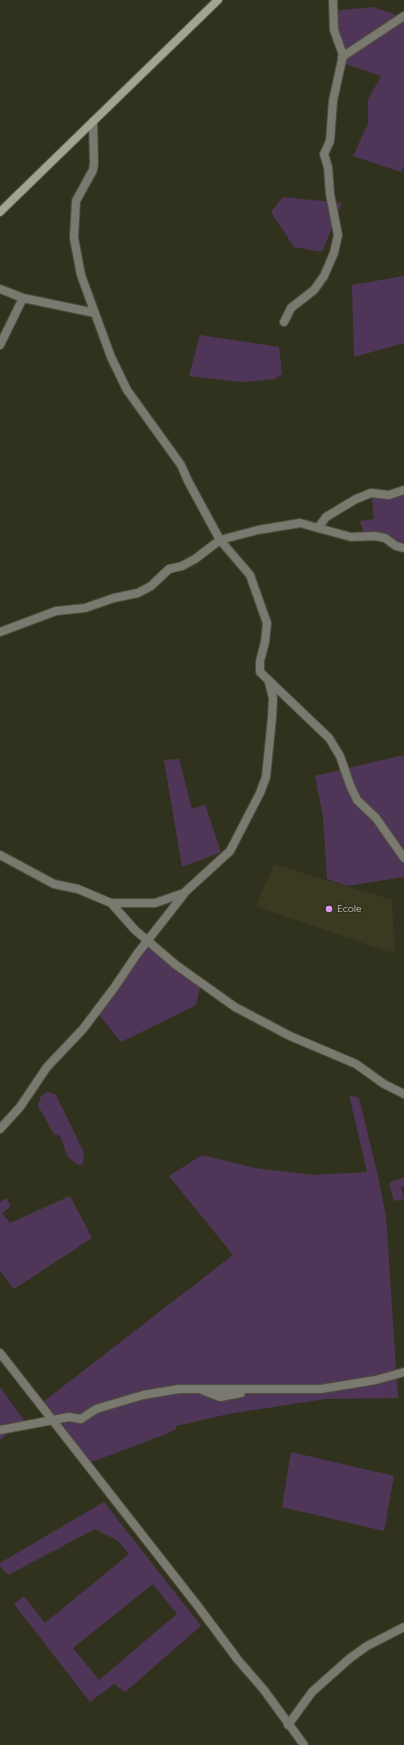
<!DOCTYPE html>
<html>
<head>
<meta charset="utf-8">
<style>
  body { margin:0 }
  canvas { display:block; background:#31321e }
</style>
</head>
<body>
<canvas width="404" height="1745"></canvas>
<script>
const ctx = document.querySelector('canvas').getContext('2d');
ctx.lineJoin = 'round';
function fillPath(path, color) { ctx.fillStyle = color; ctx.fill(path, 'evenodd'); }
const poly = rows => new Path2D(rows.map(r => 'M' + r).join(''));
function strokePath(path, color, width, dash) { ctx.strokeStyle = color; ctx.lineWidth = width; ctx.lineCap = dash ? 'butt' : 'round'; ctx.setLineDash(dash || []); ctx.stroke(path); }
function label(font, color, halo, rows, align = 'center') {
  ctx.font = font + ' Quicksand,sans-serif'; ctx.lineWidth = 3.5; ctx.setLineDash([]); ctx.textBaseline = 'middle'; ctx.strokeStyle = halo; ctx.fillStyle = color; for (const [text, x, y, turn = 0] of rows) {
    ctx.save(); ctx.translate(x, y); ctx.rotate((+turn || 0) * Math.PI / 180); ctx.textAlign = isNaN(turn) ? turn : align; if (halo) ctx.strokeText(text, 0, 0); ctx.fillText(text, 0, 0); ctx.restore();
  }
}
fillPath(poly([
  [274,864,392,900,395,954,256,906]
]), '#393a1f');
fillPath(poly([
  [373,7,404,18,404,165,401,172,353,156,368,124,368,100,381,76,346,64,332,11],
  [283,197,342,203,322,252,294,247,271,212],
  [404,276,404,343,354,357,352,285],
  [200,335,279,347,282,374,275,379,242,382,189,376],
  [404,490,404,548,385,538,365,537,360,521,374,519,371,493],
  [404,755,404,877,347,886,327,879,323,816,315,776],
  [179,759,192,809,205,805,221,852,182,867,164,760],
  [147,940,201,982,196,1005,121,1042,96,1011],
  [48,1092,56,1095,75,1134,84,1153,83,1164,78,1165,68,1157,60,1136,54,1134,38,1106,41,1096],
  [349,1095,359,1098,377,1172,386,1216,398,1398,325,1399,228,1414,176,1426,176,1429,166,1434,89,1463,43,1402,233,1255,169,1176,202,1155,255,1168,313,1175,367,1172],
  [404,1177,404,1186,401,1188,404,1199,394,1201,389,1183],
  [70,1196,92,1238,14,1289,0,1271,0,1202,6,1198,11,1206,2,1213,10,1223],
  [0,1387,24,1420,0,1440],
  [291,1452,394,1476,384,1531,282,1507],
  [104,1502,201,1626,125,1692,114,1684,90,1702,14,1604,24,1596,45,1623,129,1554,118,1541,95,1529,8,1575,0,1566,0,1563],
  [153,1584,177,1614,99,1680,73,1648]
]), '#4f3659');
const street = poly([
  [342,57,404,16],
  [93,122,94,163,93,170,76,201,74,238,81,275,111,357,127,390,181,465,188,481,220,540,250,575,267,623,265,642,260,661,260,672,329,738,340,756,350,785,357,800,376,818,404,858],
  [0,289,23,298,95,313],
  [284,322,291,308,314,290,324,276,334,253,338,235,330,194,328,167,324,154,330,141,333,101,343,55,334,30,333,0],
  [0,345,23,298],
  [318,528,351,537,375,536,385,538,396,546,404,548],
  [0,632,56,611,85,608,114,598,138,593,151,586,169,569,182,566,195,559,220,540,258,530,300,523,318,528,326,517,356,499,371,493,389,495,404,490],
  [0,855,54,884,78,889,111,903,135,930,176,965,235,1007,290,1036,342,1058,356,1064,384,1084,404,1094],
  [111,903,155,903,184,893,230,851,260,793,266,777,272,718,273,698,269,682],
  [0,1129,20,1107,47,1067,83,1029,114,988,137,954,184,894],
  [0,1353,197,1605,238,1660,264,1690,304,1745],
  [202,1390,220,1397,241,1393],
  [0,1430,69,1417,81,1419,96,1409,143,1395,179,1389,321,1389,376,1380,404,1372],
  [288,1725,312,1692,349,1659,367,1646,404,1627]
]);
const secondary = poly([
  [0,212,218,0]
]);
strokePath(street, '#4f4f3d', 10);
strokePath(secondary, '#4f4f3d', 10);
strokePath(street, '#797970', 8);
strokePath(secondary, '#a2a393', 8);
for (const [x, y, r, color] of [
  [329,909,4,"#dc99f4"]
]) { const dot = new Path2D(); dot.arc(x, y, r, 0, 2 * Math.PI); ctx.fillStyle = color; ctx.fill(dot); strokePath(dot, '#31321e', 1.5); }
label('10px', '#d5d5c9', '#31321e', [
  ["Ecole",337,909]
], 'left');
</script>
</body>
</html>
